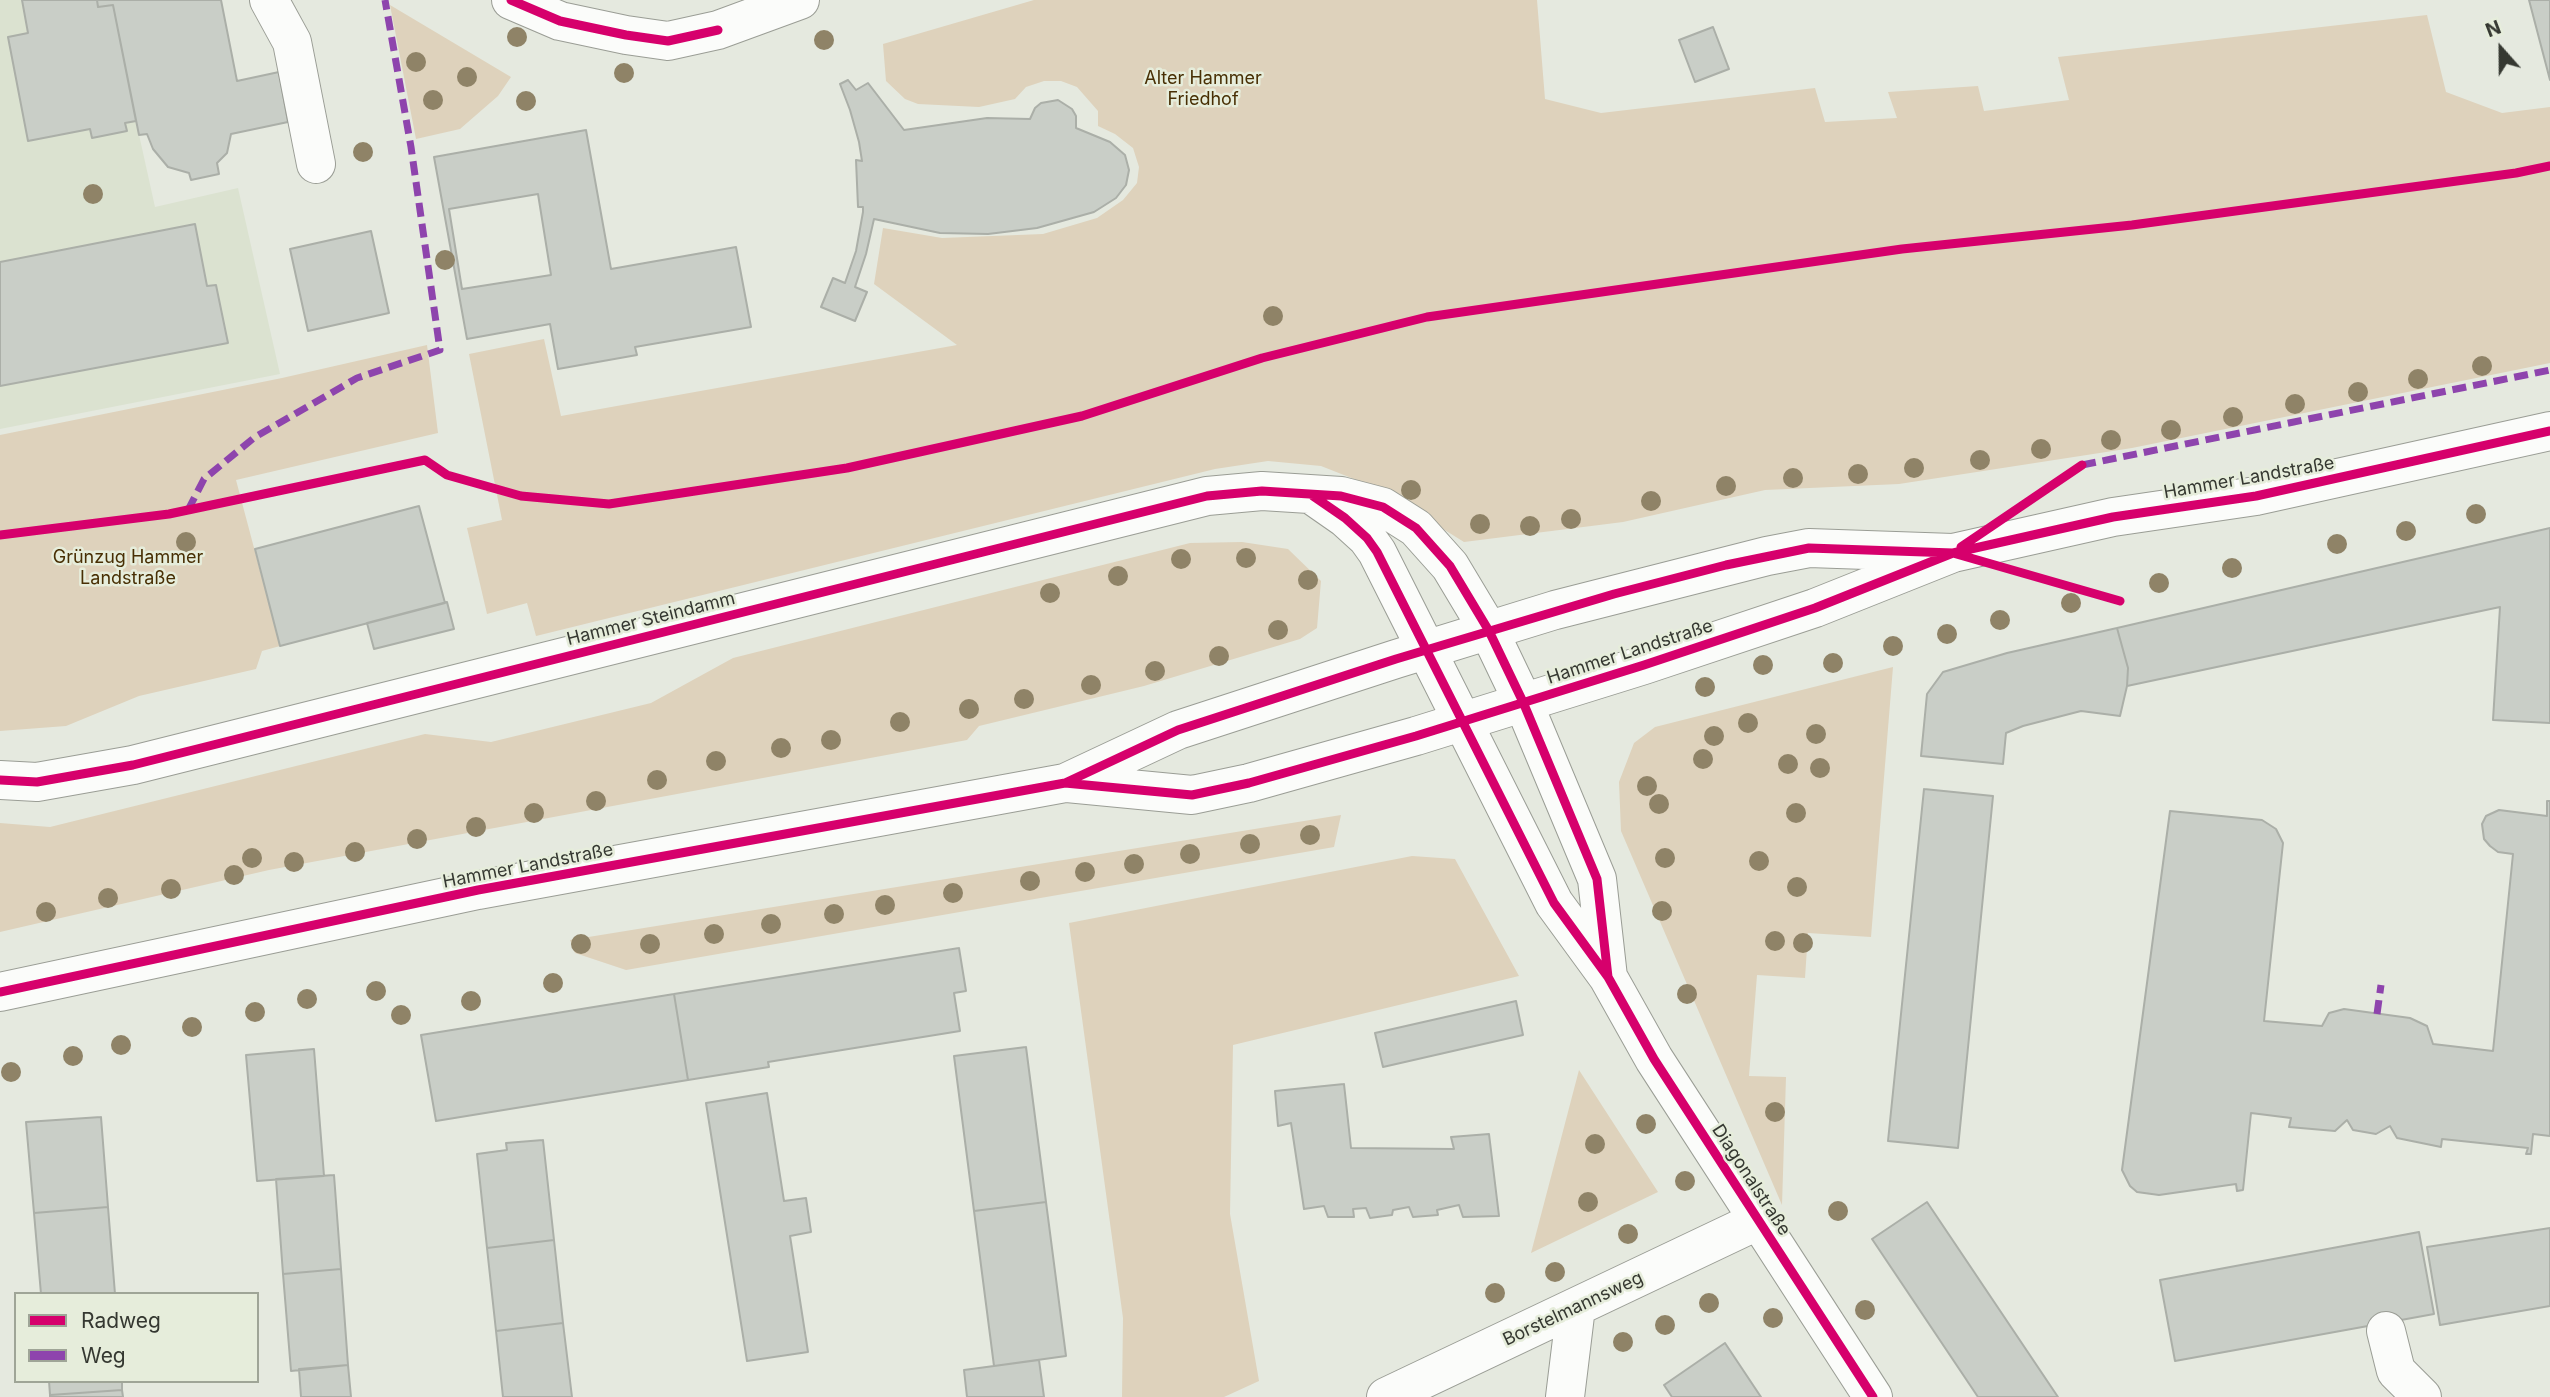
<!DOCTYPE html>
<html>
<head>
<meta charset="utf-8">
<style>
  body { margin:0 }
  #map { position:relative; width:2550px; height:1397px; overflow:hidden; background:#e5e9df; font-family:Inter,sans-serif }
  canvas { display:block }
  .legend { position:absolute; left:14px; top:1292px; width:245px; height:91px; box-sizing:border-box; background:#e6eddb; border:2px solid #9fa597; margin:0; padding:9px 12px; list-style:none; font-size:21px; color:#353831 }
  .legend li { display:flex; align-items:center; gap:14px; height:35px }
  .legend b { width:35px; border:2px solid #9fa597 }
  .north { position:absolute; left:2466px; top:14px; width:70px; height:70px; -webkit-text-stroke:5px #e6eddb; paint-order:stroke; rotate:339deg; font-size:19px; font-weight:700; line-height:28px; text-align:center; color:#353831 }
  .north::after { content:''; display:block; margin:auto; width:24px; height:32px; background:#353831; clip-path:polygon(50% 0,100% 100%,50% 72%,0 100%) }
</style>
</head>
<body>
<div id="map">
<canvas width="2550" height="1397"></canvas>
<ul class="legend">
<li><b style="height:9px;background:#d6006c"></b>Radweg</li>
<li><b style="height:9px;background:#8e44ad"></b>Weg</li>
</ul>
<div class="north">N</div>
</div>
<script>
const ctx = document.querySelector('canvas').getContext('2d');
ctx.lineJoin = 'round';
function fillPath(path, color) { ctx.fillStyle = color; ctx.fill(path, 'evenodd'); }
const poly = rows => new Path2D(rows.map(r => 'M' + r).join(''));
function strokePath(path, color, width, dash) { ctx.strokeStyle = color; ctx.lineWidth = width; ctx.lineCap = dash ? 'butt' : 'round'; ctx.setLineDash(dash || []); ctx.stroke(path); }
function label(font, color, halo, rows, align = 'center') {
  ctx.font = font + ' Inter,sans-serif'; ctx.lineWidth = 5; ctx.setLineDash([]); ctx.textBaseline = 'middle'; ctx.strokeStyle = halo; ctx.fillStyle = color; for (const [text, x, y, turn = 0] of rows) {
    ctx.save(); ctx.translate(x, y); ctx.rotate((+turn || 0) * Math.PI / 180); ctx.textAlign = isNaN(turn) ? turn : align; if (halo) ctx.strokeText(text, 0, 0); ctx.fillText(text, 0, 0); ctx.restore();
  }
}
fillPath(poly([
  [0,0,22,0,28,33,8,37,28,141,90,129,93,138,126,131,125,123,136,121,155,207,238,188,280,374,0,429]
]), '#dbe2d0');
fillPath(poly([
  [1034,0,1537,0,1545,99,1601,113,1815,88,1825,122,1897,118,1888,92,1978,86,1984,111,2069,100,2058,57,2427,15,2446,92,2502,113,2550,107,2550,363,2132,448,1899,484,1765,490,1623,522,1464,542,1377,488,1321,466,1268,461,1215,469,536,636,527,603,487,614,467,528,502,520,469,354,544,339,561,416,957,345,874,284,883,228,942,238,1043,234,1097,218,1123,200,1137,183,1139,167,1133,148,1115,134,1098,126,1098,111,1077,87,1061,81,1044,81,1026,87,1015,99,979,107,918,104,905,99,886,81,883,44],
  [390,5,511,77,498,96,460,129,416,139],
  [427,345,438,433,236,480,280,646,262,651,256,669,139,696,66,726,0,731,0,435,282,378],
  [1242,542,1288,549,1321,581,1317,628,1300,639,1144,686,979,726,967,740,269,870,0,932,0,823,50,827,425,734,491,742,651,703,733,658,1190,543],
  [1893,667,1871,937,1808,933,1805,978,1757,975,1749,1076,1786,1077,1782,1205,1621,831,1619,782,1634,743,1655,727],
  [1341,815,1334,847,626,970,575,953,570,940],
  [1412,856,1455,859,1519,976,1233,1045,1230,1214,1259,1381,1224,1397,1122,1397,1123,1318,1069,923],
  [1579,1070,1658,1192,1531,1253]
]), '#ded2bc');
const building = poly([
  [22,0,97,0,98,7,113,5,136,121,125,123,127,131,92,138,90,129,28,141,8,37,28,33,22,0],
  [97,0,221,0,237,81,279,72,288,122,231,134,227,153,217,163,219,174,191,180,189,173,168,167,153,149,147,134,139,135,113,5,98,7,97,0],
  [2529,0,2550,0,2550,80,2529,0],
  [1713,27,1729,69,1695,82,1679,40,1713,27],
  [848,80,856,90,868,83,904,130,987,118,1030,119,1035,108,1041,103,1058,100,1072,109,1076,116,1076,128,1110,142,1125,155,1129,170,1126,185,1116,198,1094,212,1037,228,988,234,940,233,874,219,866,254,855,287,867,292,855,321,821,307,833,278,845,283,856,251,863,212,863,207,858,207,856,160,862,161,859,142,850,110,840,84,848,80],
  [586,130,611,269,736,247,751,327,635,347,637,355,558,369,550,324,467,339,434,157,586,130],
  [538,194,551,275,462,289,449,209,538,194],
  [195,224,207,286,216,285,228,343,0,386,0,262,195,224],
  [371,231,389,313,308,331,290,249,371,231],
  [419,506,445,603,280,646,255,549,419,506],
  [2550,528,2550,723,2493,720,2500,607,2127,686,2128,668,2117,628,2550,528],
  [447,602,454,629,374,649,367,623,447,602],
  [2117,628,2128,668,2127,686,2120,716,2081,711,2023,726,2006,733,2003,764,1921,756,1927,694,1943,672,2007,653,2117,628],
  [1924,789,1993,796,1958,1148,1888,1141,1924,789],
  [2547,801,2550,801,2550,1136,2533,1134,2531,1154,2526,1154,2528,1148,2442,1139,2441,1147,2397,1138,2390,1126,2376,1134,2353,1130,2347,1120,2335,1131,2289,1127,2291,1118,2251,1113,2243,1190,2237,1191,2236,1184,2159,1195,2137,1192,2130,1186,2122,1170,2170,811,2262,820,2276,829,2283,843,2264,1021,2322,1026,2329,1013,2344,1009,2410,1018,2427,1026,2433,1044,2493,1051,2513,854,2498,852,2490,846,2484,839,2482,824,2486,816,2499,810,2547,816,2547,801],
  [959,948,966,991,954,993,960,1031,768,1062,769,1067,688,1080,674,994,959,948],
  [674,994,688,1080,436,1121,421,1035,674,994],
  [1516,1001,1523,1035,1383,1067,1375,1033,1516,1001],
  [1026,1047,1046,1202,974,1211,954,1056,1026,1047],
  [314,1049,324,1176,257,1181,246,1055,314,1049],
  [1344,1084,1351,1148,1454,1149,1451,1137,1489,1134,1499,1216,1463,1217,1459,1205,1437,1210,1438,1215,1413,1217,1409,1207,1393,1210,1392,1215,1370,1218,1366,1208,1353,1209,1354,1217,1328,1217,1324,1206,1304,1209,1291,1123,1278,1126,1275,1091,1344,1084],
  [767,1093,784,1201,806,1198,811,1232,790,1236,808,1352,747,1361,706,1103,767,1093],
  [101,1117,108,1207,34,1213,26,1122,101,1117],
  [543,1140,554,1240,487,1248,477,1154,507,1150,506,1143,543,1140],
  [334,1175,341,1269,283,1274,276,1179,334,1175],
  [1046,1202,1066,1356,994,1366,974,1211,1046,1202],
  [1927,1202,2058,1397,1978,1397,1872,1239,1927,1202],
  [108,1207,115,1294,41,1294,34,1213,108,1207],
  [2550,1228,2550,1306,2440,1325,2427,1247,2550,1228],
  [2419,1232,2434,1314,2175,1361,2160,1280,2419,1232],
  [554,1240,563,1323,496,1331,487,1248,554,1240],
  [341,1269,348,1365,291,1371,283,1274,341,1269],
  [563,1323,572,1397,503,1397,496,1331,563,1323],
  [1725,1343,1761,1397,1672,1397,1664,1385,1725,1343],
  [1039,1360,1044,1397,967,1397,964,1370,1039,1360],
  [348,1365,351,1397,301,1397,299,1369,348,1365],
  [49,1381,122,1381,122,1390,50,1395,49,1381],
  [122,1390,123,1397,50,1397,50,1395,122,1390]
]);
fillPath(building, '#c9cec7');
strokePath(building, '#abafa8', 2);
const minor = poly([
  [269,0,292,42,316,164],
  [511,0,560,21,626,35,668,41,718,30,800,0],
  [1312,495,1345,518,1367,538,1377,552,1554,903,1608,977,1654,1059,1873,1397],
  [0,780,37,782,133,765,1207,496,1262,491,1341,496,1383,507,1416,528,1450,566,1489,631,1523,702,1597,879,1608,977],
  [2386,1331,2396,1371,2422,1397],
  [1386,1397,1759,1220],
  [1565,1397,1576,1307]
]);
const major = poly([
  [1067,783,1192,795,1249,783,1416,736,1644,665,1815,608,1953,553,2113,517,2256,496,2550,431],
  [0,992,478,890,1065,783,1178,730,1396,659,1555,610,1767,556,1809,548,1953,553]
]);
strokePath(minor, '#9a9d95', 40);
strokePath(major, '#9a9d95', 40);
strokePath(minor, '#fbfcfa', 38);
strokePath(major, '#fbfcfa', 38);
strokePath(poly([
  [2082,465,2550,370],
  [188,510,204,479,255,437,357,378,440,350,411,147,385,0],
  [2377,1014,2381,985]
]), '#8e44ad', 7, [14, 7]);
strokePath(poly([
  [511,0,560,21,626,35,668,41,718,30],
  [1313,496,1345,518,1367,538,1377,552,1554,903,1608,977,1654,1059,1873,1397],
  [0,535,169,514,425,460,447,475,521,496,609,504,847,468,1082,416,1262,358,1427,317,1902,249,2132,225,2516,173,2550,166],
  [1961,547,2082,465],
  [0,780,37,782,133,765,1207,496,1262,491,1341,496,1383,507,1416,528,1450,566,1489,631,1523,702,1597,879,1608,977],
  [1065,783,1192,795,1249,783,1416,736,1644,665,1815,608,1953,553,2113,517,2256,496,2550,431],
  [0,992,478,890,1065,783,1178,730,1396,659,1614,594,1726,565,1809,548,1953,553,2120,601]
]), '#d6006c', 9);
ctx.fillStyle = '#8f8367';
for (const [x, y] of [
  [517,37],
  [824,40],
  [416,62],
  [624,73],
  [467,77],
  [433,100],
  [526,101],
  [363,152],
  [93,194],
  [445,260],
  [1273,316],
  [2482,366],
  [2418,379],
  [2358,392],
  [2295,404],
  [2233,417],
  [2171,430],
  [2111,440],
  [2041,449],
  [1980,460],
  [1914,468],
  [1858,474],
  [1793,478],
  [1726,486],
  [1411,490],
  [1651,501],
  [2476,514],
  [1571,519],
  [1480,524],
  [1530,526],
  [2406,531],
  [186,542],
  [2337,544],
  [1246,558],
  [1181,559],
  [2232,568],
  [1118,576],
  [1308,580],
  [2159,583],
  [1050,593],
  [2071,603],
  [2000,620],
  [1278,630],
  [1947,634],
  [1893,646],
  [1219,656],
  [1833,663],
  [1763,665],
  [1155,671],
  [1091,685],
  [1705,687],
  [1024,699],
  [969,709],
  [900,722],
  [1748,723],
  [1816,734],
  [1714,736],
  [831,740],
  [781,748],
  [1703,759],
  [716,761],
  [1788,764],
  [1820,768],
  [657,780],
  [1647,786],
  [596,801],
  [1659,804],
  [534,813],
  [1796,813],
  [476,827],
  [1310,835],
  [417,839],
  [1250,844],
  [355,852],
  [1190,854],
  [252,858],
  [1665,858],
  [1759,861],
  [294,862],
  [1134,864],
  [1085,872],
  [234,875],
  [1030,881],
  [1797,887],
  [171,889],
  [953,893],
  [108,898],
  [885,905],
  [1662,911],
  [46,912],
  [834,914],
  [771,924],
  [714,934],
  [1775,941],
  [1803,943],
  [581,944],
  [650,944],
  [553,983],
  [376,991],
  [1687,994],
  [307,999],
  [471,1001],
  [255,1012],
  [401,1015],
  [192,1027],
  [121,1045],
  [73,1056],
  [11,1072],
  [1775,1112],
  [1646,1124],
  [1595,1144],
  [1685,1181],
  [1588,1202],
  [1838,1211],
  [1628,1234],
  [1555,1272],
  [1495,1293],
  [1709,1303],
  [1865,1310],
  [1773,1318],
  [1665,1325],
  [1623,1342]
]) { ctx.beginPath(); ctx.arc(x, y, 10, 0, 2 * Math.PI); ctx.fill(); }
label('18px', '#482f04', '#e6eddb', [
  ["Alter Hammer",1203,79],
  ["Friedhof",1203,100],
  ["Grünzug Hammer",128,558],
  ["Landstraße",128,579]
]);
label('18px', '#353831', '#e6eddb', [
  ["Hammer Landstraße",2249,478,-10],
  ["Hammer Steindamm",651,619,-14],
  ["Hammer Landstraße",1630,652,-18],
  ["Hammer Landstraße",528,866,-11],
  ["Diagonalstraße",1751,1180,57],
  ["Borstelmannsweg",1573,1309,-25]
]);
</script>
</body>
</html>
